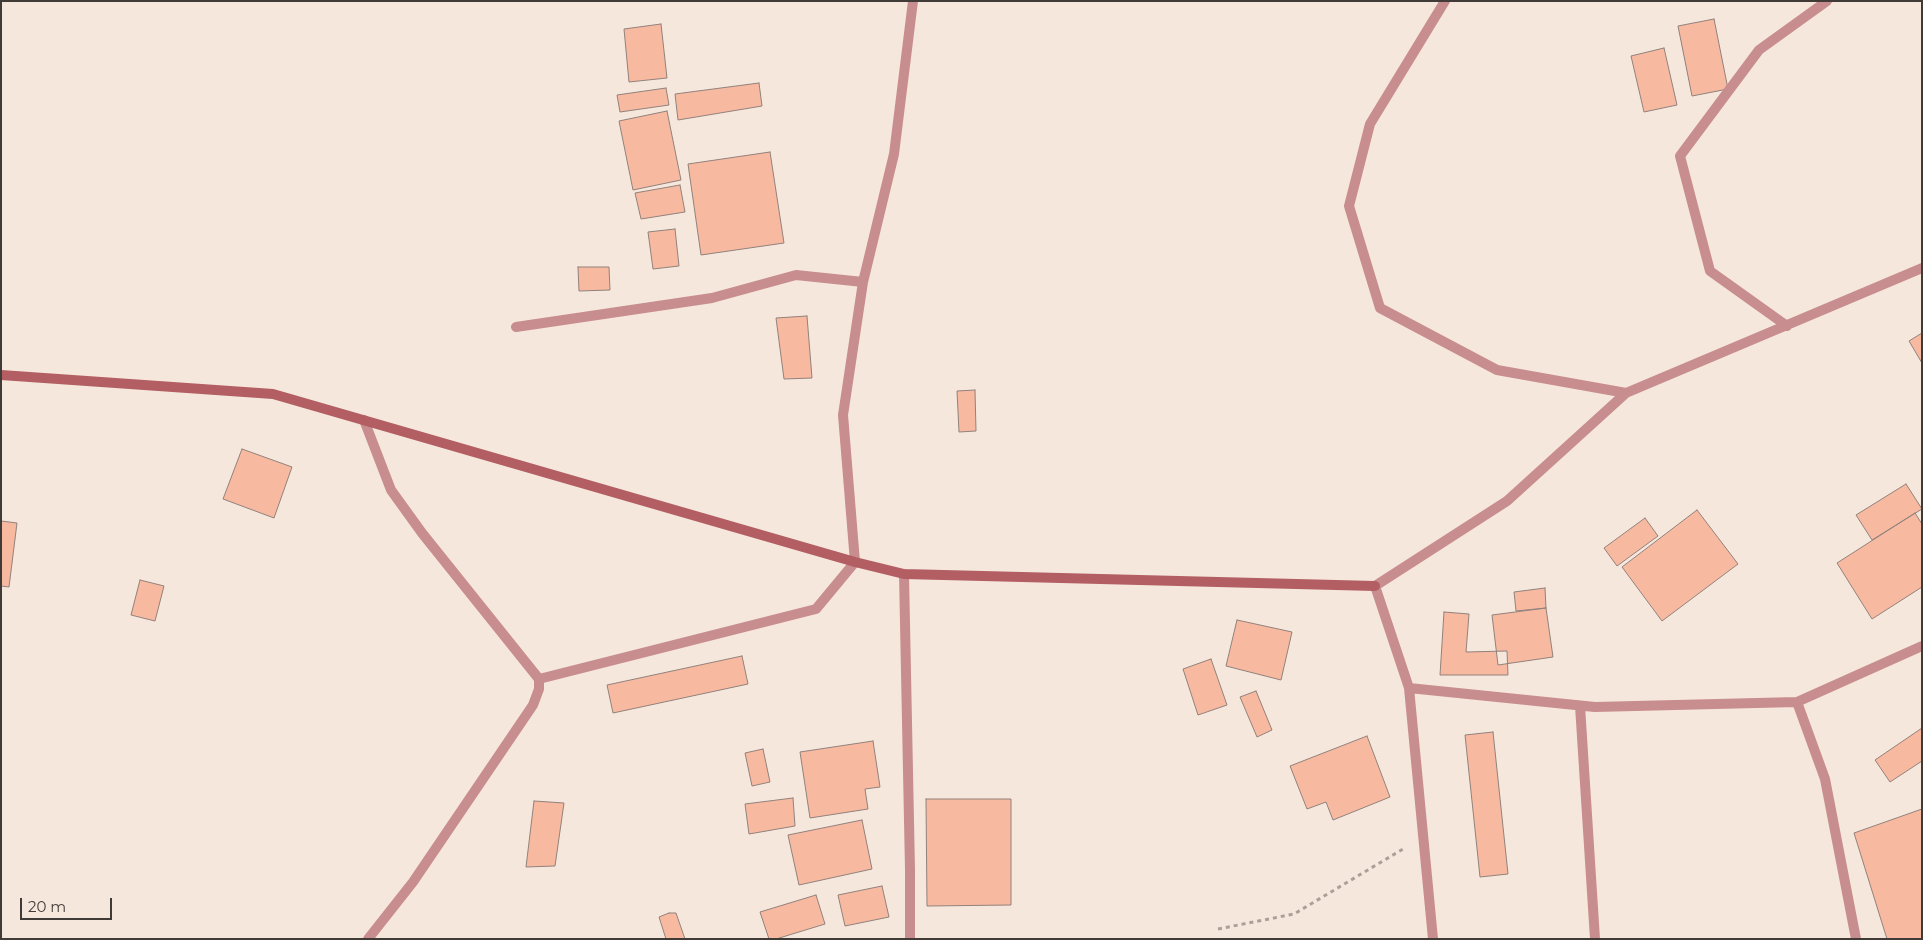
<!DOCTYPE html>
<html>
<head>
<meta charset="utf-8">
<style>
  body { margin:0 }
  #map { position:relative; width:1923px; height:940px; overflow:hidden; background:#f6e7dd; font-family:Montserrat,sans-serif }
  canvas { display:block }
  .frame { position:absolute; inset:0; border:2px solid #413b37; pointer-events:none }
  .scale { position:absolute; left:20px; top:898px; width:92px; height:22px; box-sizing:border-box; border:2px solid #413b37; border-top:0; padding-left:6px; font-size:15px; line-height:18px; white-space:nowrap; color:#413b37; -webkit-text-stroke:4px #f6e7dd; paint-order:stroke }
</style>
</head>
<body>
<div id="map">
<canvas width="1923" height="940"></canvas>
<div class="frame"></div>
<div class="scale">20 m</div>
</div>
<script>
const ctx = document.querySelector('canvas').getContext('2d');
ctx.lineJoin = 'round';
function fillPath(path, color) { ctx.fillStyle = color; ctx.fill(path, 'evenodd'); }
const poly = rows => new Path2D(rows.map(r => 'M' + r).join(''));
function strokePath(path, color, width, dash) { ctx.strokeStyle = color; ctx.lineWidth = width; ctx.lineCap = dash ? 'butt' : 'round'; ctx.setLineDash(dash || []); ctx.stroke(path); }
const building = poly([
  [1714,19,1728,89,1692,96,1678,26,1714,19],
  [661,24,667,78,629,82,624,29,661,24],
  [1664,48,1677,105,1644,112,1631,56,1664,48],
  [759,83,762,106,678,120,675,94,759,83],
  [666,88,669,105,620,112,617,95,666,88],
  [667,111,681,180,633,190,619,121,667,111],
  [770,152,784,243,701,255,688,164,770,152],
  [680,185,685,212,641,219,635,193,680,185],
  [675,229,679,266,653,269,648,232,675,229],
  [578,267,609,267,610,290,579,291,578,267],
  [807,316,812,378,784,379,776,318,807,316],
  [1922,333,1922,363,1909,341,1922,333],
  [975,390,976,431,959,432,957,391,975,390],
  [242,449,292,467,274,518,223,499,242,449],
  [1906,484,1922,509,1872,540,1856,515,1906,484],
  [1697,510,1738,564,1662,621,1622,567,1697,510],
  [1915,513,1922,524,1922,587,1872,619,1837,563,1915,513],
  [1645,518,1658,536,1617,566,1604,548,1645,518],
  [1,521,17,523,9,587,1,586,1,521],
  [140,580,164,586,155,621,131,615,140,580],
  [1545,588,1546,608,1516,611,1514,592,1545,588],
  [1546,608,1553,657,1498,665,1492,615,1546,608],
  [1444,612,1469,614,1466,652,1507,651,1508,675,1440,675,1444,612],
  [1237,620,1292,632,1281,680,1226,666,1237,620],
  [742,656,748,684,613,713,607,685,742,656],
  [1211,659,1227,705,1198,715,1183,669,1211,659],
  [1256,691,1272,730,1257,737,1240,697,1256,691],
  [1922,728,1922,761,1890,782,1875,760,1922,728],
  [1493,732,1508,874,1480,877,1465,735,1493,732],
  [1367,736,1390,797,1333,820,1326,802,1307,809,1290,766,1367,736],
  [873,741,880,787,865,789,868,809,810,818,800,752,873,741],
  [763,749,770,782,752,786,745,753,763,749],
  [793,798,795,826,749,834,745,804,793,798],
  [926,799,1011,799,1011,905,927,906,926,799],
  [534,801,564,803,555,866,526,867,534,801],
  [1922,809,1922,939,1887,939,1854,833,1922,809],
  [862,820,872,869,799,885,788,835,862,820],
  [882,886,889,917,845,926,838,895,882,886],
  [816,895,825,924,776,939,769,939,760,912,816,895],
  [669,913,676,913,685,939,666,939,659,917,669,913]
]);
fillPath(building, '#f8b9a1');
strokePath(building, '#91817b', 1);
strokePath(poly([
  [1218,929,1294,914,1403,849]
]), '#ab9f98', 3, [4, 4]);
strokePath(poly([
  [1445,1,1370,124,1349,206,1380,308,1497,370,1626,393],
  [1787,326,1710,271,1680,156,1759,50,1827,1],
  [516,327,712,298,796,275,863,282],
  [364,420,391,490,422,533,539,679,539,689,533,705,413,882,368,939],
  [904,574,910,870,910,939],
  [539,679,816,609,855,562,843,415,863,282,894,154,913,1],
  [1409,688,1595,707,1797,702,1922,646],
  [1797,702,1825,779,1856,939],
  [1580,706,1595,939],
  [1433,939,1409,688,1375,586,1507,501,1626,393,1922,268]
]), '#c88d8f', 10);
strokePath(poly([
  [1,375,273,394,855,562,904,574,1375,586]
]), '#b25e63', 10);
</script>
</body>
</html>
